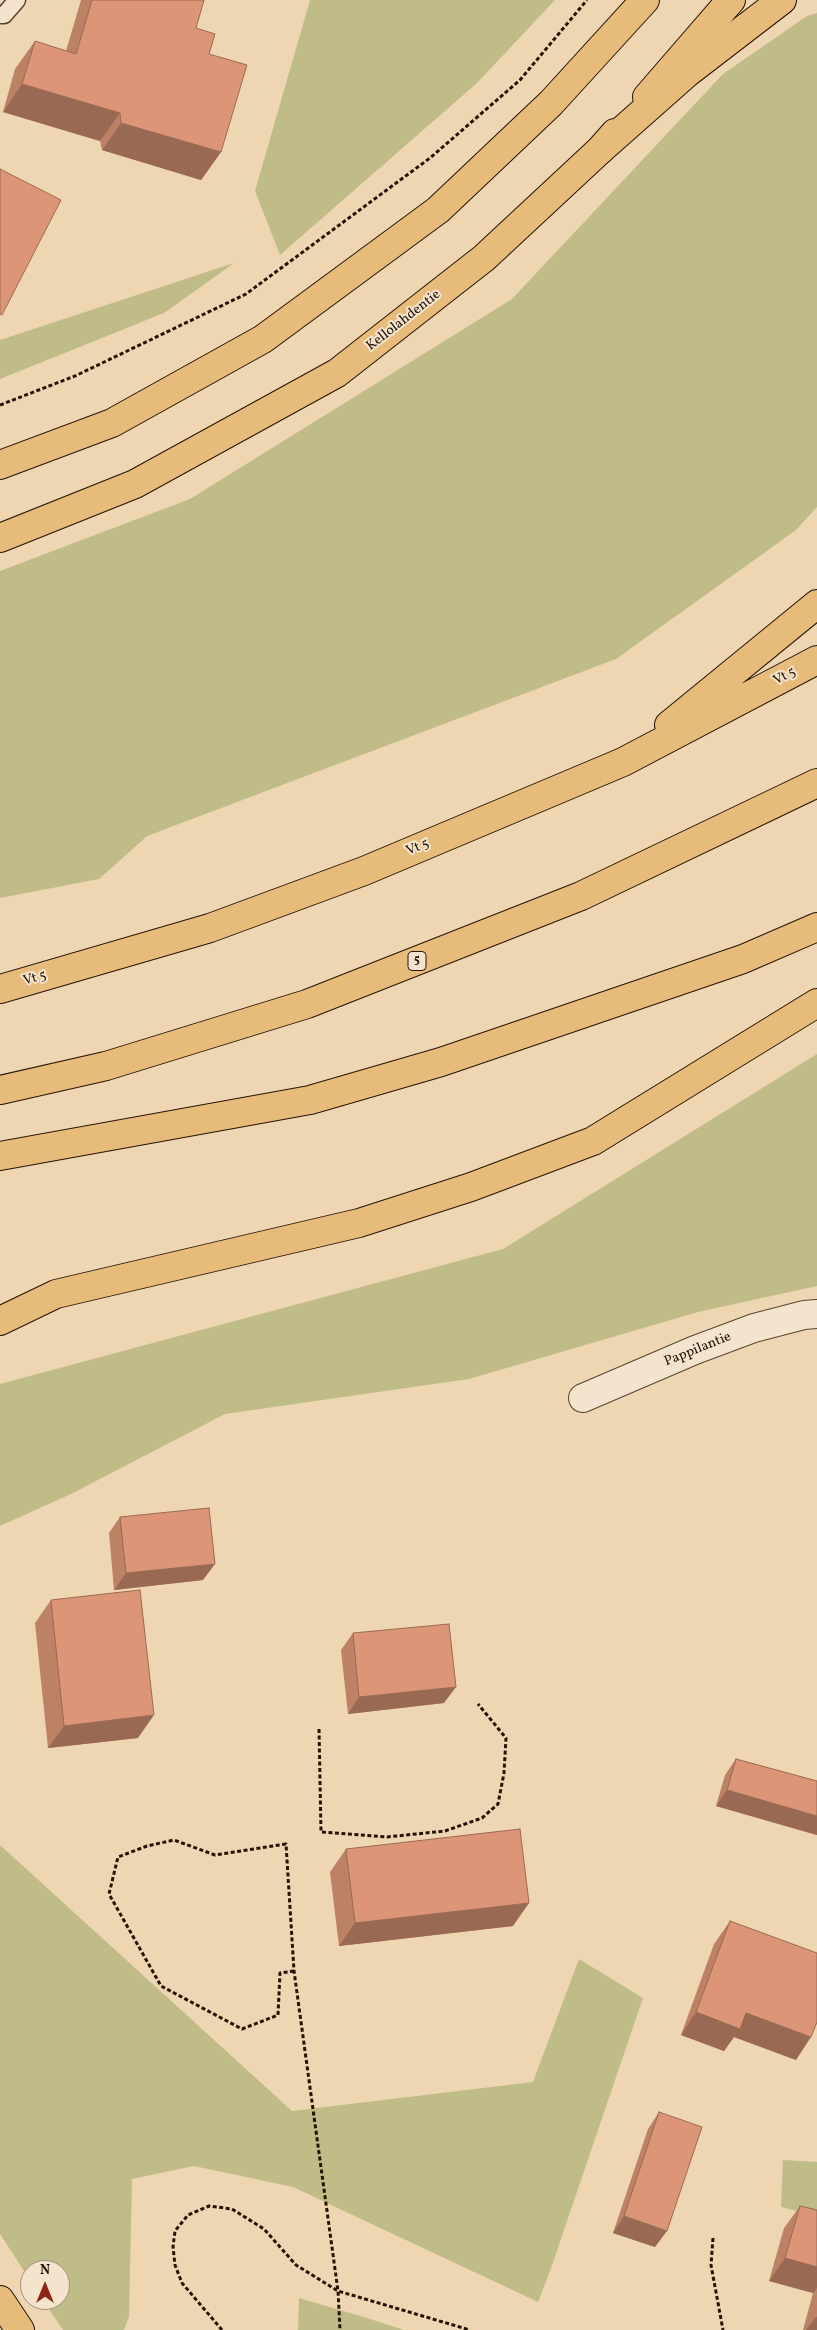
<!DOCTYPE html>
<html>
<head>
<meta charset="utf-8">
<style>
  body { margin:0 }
  #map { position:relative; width:817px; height:2330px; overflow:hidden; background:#eed6b2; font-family:Vollkorn,serif }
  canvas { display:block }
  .north { position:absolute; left:20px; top:2260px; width:50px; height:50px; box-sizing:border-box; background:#f4e4cd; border:1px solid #a2907d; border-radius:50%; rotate:0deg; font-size:14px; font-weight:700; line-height:20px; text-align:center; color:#261306 }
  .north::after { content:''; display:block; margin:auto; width:18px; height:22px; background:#8f2418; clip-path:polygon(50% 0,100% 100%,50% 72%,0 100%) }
</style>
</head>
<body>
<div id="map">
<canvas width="817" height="2330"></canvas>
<div class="north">N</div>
</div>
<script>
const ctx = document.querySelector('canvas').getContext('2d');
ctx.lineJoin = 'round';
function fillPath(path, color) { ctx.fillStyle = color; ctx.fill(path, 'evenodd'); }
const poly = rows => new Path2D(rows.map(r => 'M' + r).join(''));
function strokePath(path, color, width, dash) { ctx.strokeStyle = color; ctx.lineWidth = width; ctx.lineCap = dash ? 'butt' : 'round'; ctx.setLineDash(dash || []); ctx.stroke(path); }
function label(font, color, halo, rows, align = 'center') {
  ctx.font = font + ' Vollkorn,serif'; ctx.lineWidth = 4; ctx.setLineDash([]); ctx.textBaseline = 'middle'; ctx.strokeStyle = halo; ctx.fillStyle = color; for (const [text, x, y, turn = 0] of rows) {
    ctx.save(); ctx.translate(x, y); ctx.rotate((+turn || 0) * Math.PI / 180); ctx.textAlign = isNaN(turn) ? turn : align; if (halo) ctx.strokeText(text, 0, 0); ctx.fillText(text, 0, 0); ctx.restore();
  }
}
fillPath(poly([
  [310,0,555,0,477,83,280,255,255,191],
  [817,13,817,507,796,530,616,659,147,836,99,879,0,898,0,571,190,499,512,299,723,74,807,16],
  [234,263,164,313,0,379,0,340],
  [817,1054,817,1286,698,1312,469,1379,225,1414,71,1494,0,1526,0,1384,503,1249],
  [0,1845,292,2111,533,2082,579,1959,643,1998,550,2271,538,2302,293,2187,194,2166,132,2179,129,2317,124,2330,63,2330,43,2300,60,2300,60,2270,30,2270,30,2280,0,2234],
  [783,2160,817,2162,817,2216,781,2207],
  [299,2298,367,2318,404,2330,298,2330]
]), '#bfbc88');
const lane = poly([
  [0,15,4,15,17,0]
]);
const street = poly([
  [583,1398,695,1350,754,1328,804,1315,817,1314]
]);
const primary = poly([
  [647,97,731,0],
  [0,465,112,423,263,339,438,210,551,103,645,0],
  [0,538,135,484,337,373,484,258,600,150,615,133],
  [0,2300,20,2330]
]);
const highway = poly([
  [600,150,687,73,782,0],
  [669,725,817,604],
  [0,989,210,928,364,871,623,762,817,660],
  [0,1090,106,1066,307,1004,581,896,817,783],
  [0,1156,310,1100,441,1062,743,959,817,927],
  [0,1321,56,1294,359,1223,471,1187,593,1141,817,1003]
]);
strokePath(lane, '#584431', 19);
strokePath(street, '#584431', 30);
strokePath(primary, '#261306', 30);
strokePath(highway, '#261306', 30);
strokePath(poly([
  [0,405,75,376,246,294,430,158,520,80,587,0],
  [319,1729,321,1832,387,1837,445,1831,482,1818,498,1804,504,1773,506,1738,478,1704],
  [294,1971,280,1973,278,2015,242,2029,161,1986,109,1894,118,1857,147,1846,174,1840,215,1855,286,1844,294,1971,338,2291,340,2330],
  [713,2238,711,2265,723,2330],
  [222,2330,182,2283,175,2265,173,2247,175,2231,188,2215,209,2206,232,2209,264,2229,296,2265,338,2291,470,2330]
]), '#261306', 3, [4, 2.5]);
strokePath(lane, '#f4e4cd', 16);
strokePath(street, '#f4e4cd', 28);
strokePath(primary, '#e7bb79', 28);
strokePath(highway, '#e7bb79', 28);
fillPath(poly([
  [81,0,204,0,196,28,209,54,221,152,201,180,102,150,100,141,3,112,15,69,35,41,66,51],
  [120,1517,203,1580,114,1590,109,1533],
  [51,1600,138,1738,48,1748,35,1623],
  [353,1633,444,1703,348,1714,341,1650],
  [736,1759,817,1781,817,1835,716,1806,725,1775],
  [346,1849,513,1926,339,1946,330,1872],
  [730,1921,796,2060,734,2037,724,2051,681,2035,714,1944],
  [659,2112,655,2247,613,2233,648,2129],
  [800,2206,817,2210,817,2330,803,2330,813,2293,769,2281,784,2228]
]), '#bd8166');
fillPath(poly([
  [22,84,120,113,100,141,3,112],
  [121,123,221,152,201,180,102,150],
  [215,1564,203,1580,114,1590,126,1573],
  [456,1687,444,1703,348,1714,359,1697],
  [154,1715,138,1738,48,1748,64,1726],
  [727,1790,817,1816,817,1835,716,1806],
  [529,1903,513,1926,339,1946,355,1923],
  [696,2012,746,2013,811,2037,796,2060,734,2037,724,2051,681,2035],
  [624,2216,667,2231,655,2247,613,2233],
  [785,2258,817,2267,817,2288,813,2293,769,2281],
  [816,2317,817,2317,817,2330,806,2330]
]), '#9a6953');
const building = poly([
  [92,0,204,0,196,28,215,34,209,54,247,65,221,152,121,123,120,113,22,84,35,41,76,54,92,0],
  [0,169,61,200,2,315,0,314,0,169],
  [209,1508,215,1564,126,1573,120,1517,209,1508],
  [140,1590,154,1715,64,1726,51,1600,140,1590],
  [449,1624,456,1687,359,1697,353,1633,449,1624],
  [736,1759,817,1781,817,1816,727,1790,736,1759],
  [520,1829,529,1903,355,1923,346,1849,520,1829],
  [730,1921,817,1953,817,2022,811,2037,746,2013,740,2029,696,2012,730,1921],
  [659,2112,702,2127,667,2231,624,2216,659,2112],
  [800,2206,817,2210,817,2267,785,2258,800,2206]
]);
fillPath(building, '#dc9677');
strokePath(building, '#9a6953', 1);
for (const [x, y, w] of [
  [417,961,18]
]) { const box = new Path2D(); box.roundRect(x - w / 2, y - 9.5, w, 19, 4); ctx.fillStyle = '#f4e4cd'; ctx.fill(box); strokePath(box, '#261306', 1); }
label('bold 12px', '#261306', null, [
  ["5",417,961]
]);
label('14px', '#261306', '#f4e4cd', [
  ["Kellolahdentie",404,321,-38],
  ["Vt 5",785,677,-28],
  ["Vt 5",418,848,-23],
  ["Vt 5",35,979,-16],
  ["Pappilantie",698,1350,-22]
]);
</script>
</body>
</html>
